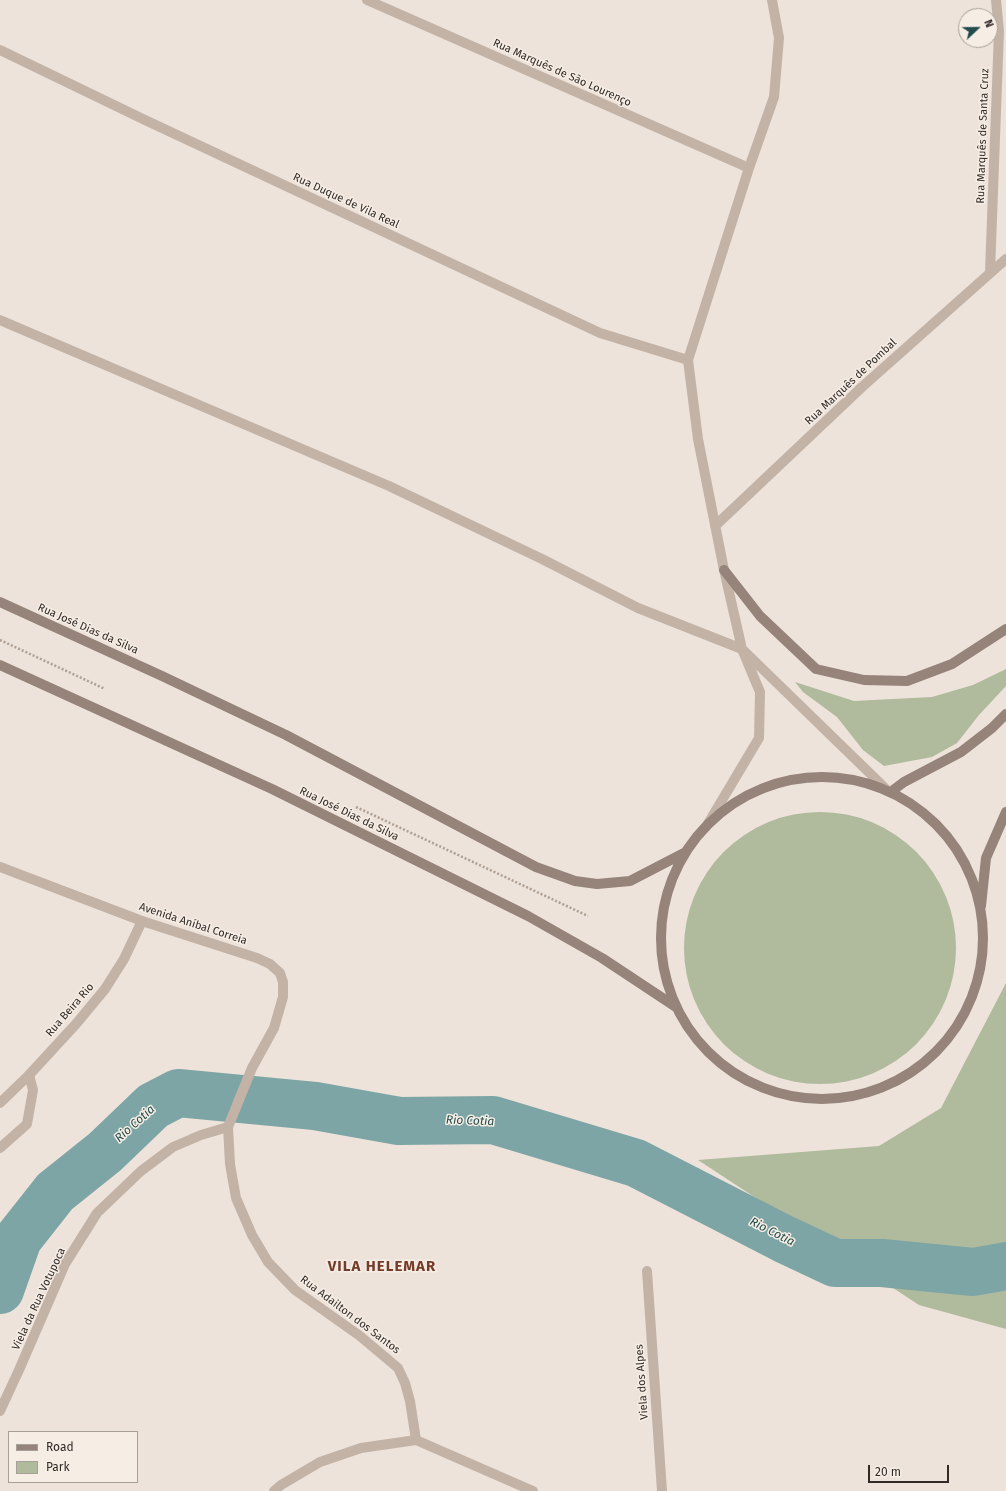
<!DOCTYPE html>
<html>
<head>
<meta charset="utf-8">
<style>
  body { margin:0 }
  #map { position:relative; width:1006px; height:1491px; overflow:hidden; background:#ede3da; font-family:"Fira Sans",sans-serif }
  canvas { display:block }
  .legend { position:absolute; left:8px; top:1431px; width:130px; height:52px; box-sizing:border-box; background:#f6eee5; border:1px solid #a7a099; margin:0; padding:5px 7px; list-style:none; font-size:12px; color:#312a27 }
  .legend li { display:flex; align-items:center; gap:8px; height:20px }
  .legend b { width:20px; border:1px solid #a7a099 }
  .north { position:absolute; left:958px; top:8px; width:40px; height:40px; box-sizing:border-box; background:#f6eee5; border:1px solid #a7a099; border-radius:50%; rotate:68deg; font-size:11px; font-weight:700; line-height:16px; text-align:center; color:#312a27 }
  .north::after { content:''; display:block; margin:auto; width:14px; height:18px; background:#224b4c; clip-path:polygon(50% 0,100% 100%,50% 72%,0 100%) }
  .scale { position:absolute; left:868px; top:1465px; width:81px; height:18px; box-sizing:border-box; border:2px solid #312a27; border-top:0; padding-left:5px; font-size:12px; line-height:14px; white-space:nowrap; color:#312a27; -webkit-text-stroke:3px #f6eee5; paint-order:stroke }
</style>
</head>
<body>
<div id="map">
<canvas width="1006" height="1491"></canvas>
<ul class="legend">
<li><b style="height:5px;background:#968379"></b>Road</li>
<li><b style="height:11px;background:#b0ba9c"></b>Park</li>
</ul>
<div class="north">N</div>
<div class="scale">20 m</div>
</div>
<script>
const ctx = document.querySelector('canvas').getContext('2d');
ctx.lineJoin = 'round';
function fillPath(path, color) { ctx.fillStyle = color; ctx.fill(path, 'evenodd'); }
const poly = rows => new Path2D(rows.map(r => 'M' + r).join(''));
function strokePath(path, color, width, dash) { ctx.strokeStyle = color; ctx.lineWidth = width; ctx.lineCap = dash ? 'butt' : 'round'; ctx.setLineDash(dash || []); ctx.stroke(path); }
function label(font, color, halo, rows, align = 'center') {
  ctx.font = font + ' "Fira Sans",sans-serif'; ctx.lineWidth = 3; ctx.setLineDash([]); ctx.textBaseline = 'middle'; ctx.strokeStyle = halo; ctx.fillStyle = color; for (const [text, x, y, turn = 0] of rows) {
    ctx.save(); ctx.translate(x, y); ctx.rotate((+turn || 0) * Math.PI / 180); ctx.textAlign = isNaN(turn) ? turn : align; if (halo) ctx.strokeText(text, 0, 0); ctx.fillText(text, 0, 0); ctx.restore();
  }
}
fillPath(poly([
  [1006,669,1006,686,979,715,957,743,932,757,884,766,863,750,837,717,803,692,795,682,854,701,932,697,973,685],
  '684 948a136 136 0 1 1 272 0a136 136 0 1 1-272 0Z',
  [1006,983,1006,1329,919,1305,698,1160,879,1146,941,1108]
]), '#b0ba9c');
strokePath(poly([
  [0,1290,18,1239,55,1192,105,1152,153,1106,178,1093,315,1106,399,1121,493,1120,636,1163,784,1239,835,1263,882,1263,973,1272,1006,1266]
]), '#7da5a6', 48);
strokePath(poly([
  [0,640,105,689],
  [356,807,588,916]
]), '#af9e92', 2.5, [2, 2]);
strokePath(poly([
  [0,1148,27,1124,33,1090,29,1075],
  [647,1271,662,1491]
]), '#c3b3a7', 10);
strokePath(poly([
  [367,0,749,168],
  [0,50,145,120,600,333,688,360],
  [990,272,999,31,996,0],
  [0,320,389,486,542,559,638,608,742,649,885,788],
  [715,526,862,387,1006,259],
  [706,827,759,738,760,692,742,649,724,570,698,439,688,360,749,168,774,97,779,38,772,0],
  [0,1103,29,1075,76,1024,105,989,124,959,142,921],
  [0,1411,19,1370,65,1264,97,1213,141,1171,173,1147,201,1135,228,1127]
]), '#c3b3a7', 10);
strokePath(poly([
  [0,867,142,921,257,958,270,964,280,973,283,982,283,997,274,1028,252,1068,228,1127,230,1164,236,1198,252,1235,268,1262,295,1290,360,1336,398,1368,405,1383,410,1401,416,1440],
  [416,1440,533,1491],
  [274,1491,281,1485,320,1462,361,1448,416,1440]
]), '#c3b3a7', 10);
strokePath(poly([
  [724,570,760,616,816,669,864,680,907,681,952,664,1006,629],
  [0,602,162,676,286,735,536,867,575,881,597,884,630,881,686,852],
  [0,665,272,789,528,916,602,958,676,1007],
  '661 938a161 161 0 1 1 322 0a161 161 0 1 1-322 0Z',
  [892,791,904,782,961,752,992,728,1006,714],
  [981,906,986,858,1006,812]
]), '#968379', 10);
label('11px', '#312a27', '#f6eee5', [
  ["Rua Marquês de São Lourenço",562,73,24],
  ["Rua Marquês de Santa Cruz",983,136,-88],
  ["Rua Duque de Vila Real",346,201,25],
  ["Rua Marquês de Pombal",851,382,-43],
  ["Rua José Dias da Silva",88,629,24],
  ["Rua José Dias da Silva",349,814,26],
  ["Avenida Aníbal Correia",193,924,18],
  ["Rua Beira Rio",70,1010,-49],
  ["Viela da Rua Votupoca",39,1299,-65],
  ["Rua Adailton dos Santos",350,1315,37],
  ["Viela dos Alpes",642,1382,-94]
]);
label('italic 12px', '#224b4c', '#f6eee5', [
  ["Rio Cotia",470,1121,2],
  ["Rio Cotia",135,1124,-42],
  ["Rio Cotia",772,1232,27]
]);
ctx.letterSpacing = '1px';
label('bold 15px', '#753b2b', '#f6eee5', [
  ["VILA HELEMAR",382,1267]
]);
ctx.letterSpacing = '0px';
</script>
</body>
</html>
